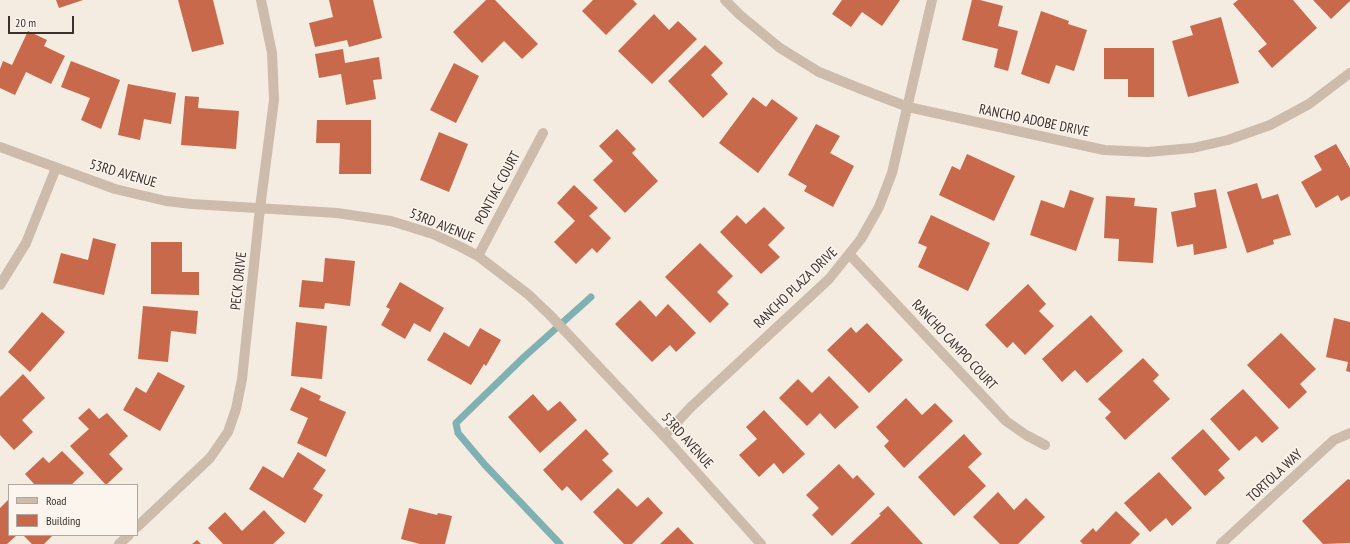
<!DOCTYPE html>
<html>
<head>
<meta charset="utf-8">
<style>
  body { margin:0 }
  #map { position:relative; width:1350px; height:544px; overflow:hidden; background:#f4ebe1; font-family:"PT Sans Narrow",sans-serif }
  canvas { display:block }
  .legend { position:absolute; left:8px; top:484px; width:130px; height:52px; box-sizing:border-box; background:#fbf5ee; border:1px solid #aea6a0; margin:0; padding:5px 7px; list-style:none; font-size:12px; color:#3b302b }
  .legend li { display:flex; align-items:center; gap:8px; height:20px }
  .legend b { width:20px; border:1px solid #aea6a0 }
  .scale { position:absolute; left:8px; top:16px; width:66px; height:18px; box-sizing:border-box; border:2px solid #3b302b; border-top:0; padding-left:5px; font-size:12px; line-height:14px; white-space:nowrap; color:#3b302b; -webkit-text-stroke:3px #fbf5ee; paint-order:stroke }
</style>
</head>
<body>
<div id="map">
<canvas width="1350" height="544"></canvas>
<ul class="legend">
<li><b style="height:5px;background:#cdbbac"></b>Road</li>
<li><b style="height:11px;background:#c8694b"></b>Building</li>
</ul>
<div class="scale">20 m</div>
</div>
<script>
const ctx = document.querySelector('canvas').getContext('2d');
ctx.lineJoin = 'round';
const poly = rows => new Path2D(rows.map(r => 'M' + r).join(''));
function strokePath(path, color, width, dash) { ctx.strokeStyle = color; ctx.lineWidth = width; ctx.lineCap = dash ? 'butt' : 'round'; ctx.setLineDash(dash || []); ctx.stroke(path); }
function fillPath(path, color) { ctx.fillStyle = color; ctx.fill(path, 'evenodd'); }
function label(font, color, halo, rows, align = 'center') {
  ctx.font = font + ' "PT Sans Narrow",sans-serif'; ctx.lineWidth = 3; ctx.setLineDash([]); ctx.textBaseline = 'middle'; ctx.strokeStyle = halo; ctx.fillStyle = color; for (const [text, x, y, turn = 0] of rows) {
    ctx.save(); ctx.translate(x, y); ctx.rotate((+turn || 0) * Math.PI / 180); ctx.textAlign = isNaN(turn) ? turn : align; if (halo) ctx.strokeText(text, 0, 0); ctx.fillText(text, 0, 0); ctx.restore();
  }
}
strokePath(poly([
  [560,544,485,465,458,433,456,423,524,357,591,297]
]), '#7fb0b2', 7);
fillPath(poly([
  [56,0,83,0,59,8],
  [178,0,213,0,224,44,192,52],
  [329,0,373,0,382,38,349,47,347,40,315,47,309,23,333,17],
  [486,0,495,0,538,44,522,59,504,41,482,63,453,32],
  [593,0,633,0,637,4,606,35,582,11],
  [842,0,900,0,882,26,862,12,851,27,832,14],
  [972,0,980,0,1003,6,998,26,1018,31,1008,71,994,67,998,49,962,40],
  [1238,0,1293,0,1317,28,1272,68,1258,51,1267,44,1233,4],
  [1313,0,1350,0,1350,1,1331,19],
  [1041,11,1069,21,1068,24,1087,30,1074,71,1056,65,1049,84,1021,74],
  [654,14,669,30,678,21,697,39,652,84,618,51],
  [1221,17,1239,83,1188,97,1172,41,1193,35,1190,26],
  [28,31,47,40,44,46,65,56,51,84,26,72,15,95,0,88,0,69,3,61,12,65],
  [705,45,723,63,711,75,728,94,703,118,668,81],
  [1104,48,1154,48,1154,97,1128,97,1128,79,1104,79],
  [343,49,345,63,379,57,382,79,373,80,376,99,346,105,341,74,319,78,315,54],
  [71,61,120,80,101,129,81,120,90,98,61,87],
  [454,63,479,76,456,123,430,110],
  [128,84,176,93,171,124,144,119,140,140,118,135],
  [185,96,199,97,198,108,239,111,236,149,181,145],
  [753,97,766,107,772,99,798,118,758,173,719,143],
  [317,120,371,120,371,174,339,174,340,143,316,143],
  [816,124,840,136,830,153,854,166,833,207,804,191,807,186,788,175],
  [617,129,636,149,632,153,658,181,625,213,593,180,613,161,599,146],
  [439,132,468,144,449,192,420,180],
  [1336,144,1350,168,1350,196,1341,201,1338,195,1316,208,1301,182,1322,170,1314,156],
  [967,154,1015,176,994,221,939,195,952,166,960,170],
  [1257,183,1262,199,1278,194,1291,235,1273,240,1274,244,1247,253,1227,192],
  [574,185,598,208,589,216,611,238,597,253,592,248,576,264,554,242,575,221,557,203],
  [1216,189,1227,248,1194,255,1193,244,1177,247,1171,212,1196,207,1194,193],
  [1070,190,1094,198,1076,251,1030,235,1041,200,1064,208],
  [1106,196,1135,198,1134,206,1157,208,1153,263,1118,261,1119,239,1104,238],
  [764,207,785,228,768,245,780,257,761,274,720,232,737,215,746,224],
  [931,215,990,243,968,291,918,267,927,247,918,243],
  [93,238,116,244,104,295,53,283,61,253,88,260],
  [151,242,182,242,182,272,199,272,199,295,151,294],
  [700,243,733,276,717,292,729,304,710,323,665,277],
  [325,258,355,261,350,306,325,303,324,309,299,307,302,280,323,282],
  [400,282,444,308,430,332,414,323,405,339,381,325,390,309,386,307],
  [1028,284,1046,304,1039,311,1054,326,1025,355,1013,342,1007,348,985,325],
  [640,300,656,317,668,304,696,333,676,352,670,345,652,362,615,324],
  [143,306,198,311,196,334,171,331,168,362,138,359],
  [42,312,65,332,30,372,8,352],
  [1091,315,1123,351,1087,383,1075,370,1062,382,1042,359],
  [1334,318,1350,322,1350,372,1346,371,1348,362,1326,357],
  [296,322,327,326,322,379,291,376],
  [867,323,903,360,869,393,827,350,851,327,856,333],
  [480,328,501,340,486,366,484,364,471,385,427,360,444,332,469,347],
  [1281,333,1316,369,1300,384,1307,392,1289,409,1247,365],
  [1143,358,1159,375,1153,381,1170,399,1125,440,1105,418,1111,412,1098,399],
  [158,372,185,386,160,431,123,410,136,387,146,393],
  [23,374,45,398,22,420,33,432,14,450,0,435,0,397],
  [829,376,859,407,835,429,820,413,807,426,779,398,798,379,812,393],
  [301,387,321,396,319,400,346,412,326,457,297,443,308,418,290,410],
  [1243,389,1279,428,1262,443,1256,436,1239,451,1210,419],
  [533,394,548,411,560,401,577,420,540,453,508,417],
  [906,398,922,415,935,403,953,421,904,468,884,446,889,441,876,427],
  [89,408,99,419,107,413,128,436,109,454,123,469,106,485,70,446,89,429,78,418],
  [764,410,805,454,783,474,774,463,759,477,739,455,757,439,746,427],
  [586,429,609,454,602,460,613,471,581,501,567,486,562,491,543,470],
  [1203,429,1230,459,1218,470,1225,478,1205,496,1171,458],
  [964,434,982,454,968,467,986,486,954,516,918,477],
  [62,451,84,473,71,485,35,485,25,474,43,457,49,463],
  [298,452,326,470,313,489,323,495,305,523,249,489,263,466,283,478],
  [839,464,853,479,857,475,875,494,832,536,812,515,819,508,806,495],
  [1159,472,1192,508,1172,526,1166,518,1150,532,1124,503],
  [1348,479,1350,480,1350,543,1323,544,1302,521],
  [618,488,637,507,648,497,663,513,632,544,624,544,593,512],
  [998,492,1014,510,1026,498,1045,517,1018,544,1000,544,973,517],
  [9,499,9,535,17,535,7,544,0,544,0,508],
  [888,506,923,544,850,544,881,515,879,514],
  [409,508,437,515,438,513,452,516,445,544,420,544,401,539],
  [264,510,285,533,273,544,223,544,208,528,225,512,242,531],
  [1116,511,1140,534,1130,544,1083,544,1080,541,1093,528,1096,532],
  [678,527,694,544,660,544],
  [23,535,53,535,44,544,32,544],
  [197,540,201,544,192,544]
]), '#c8694b');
strokePath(poly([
  [725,0,740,15,780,48,819,72,861,89,908,107,1104,150,1148,152,1193,148,1228,140,1270,125,1309,104,1350,73],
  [260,208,274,100,272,53,261,0],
  [850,255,1006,421,1026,435,1045,445],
  [478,256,543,133],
  [0,285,26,243,56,168],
  [664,436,691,407,829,279,861,239,879,207,892,173,932,0],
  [1221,544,1334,440,1350,433]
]), '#cdbbac', 10);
strokePath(poly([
  [0,147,115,189,166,201,192,204,337,213,391,221,433,234,461,247,478,256,529,295,549,314,664,436,761,544],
  [137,527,210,458,228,432,236,409,242,379,260,208],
  [119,544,129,535]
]), '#cdbbac', 10);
label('14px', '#3b302b', '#fbf5ee', [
  ["RANCHO ADOBE DRIVE",1034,121,12],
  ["53RD AVENUE",123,174,16],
  ["PONTIAC COURT",498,188,-62],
  ["53RD AVENUE",442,226,22],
  ["PECK DRIVE",239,281,-84],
  ["RANCHO PLAZA DRIVE",796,288,-44],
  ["RANCHO CAMPO COURT",954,345,47],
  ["53RD AVENUE",687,441,48],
  ["TORTOLA WAY",1275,476,-43]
]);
</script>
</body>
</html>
